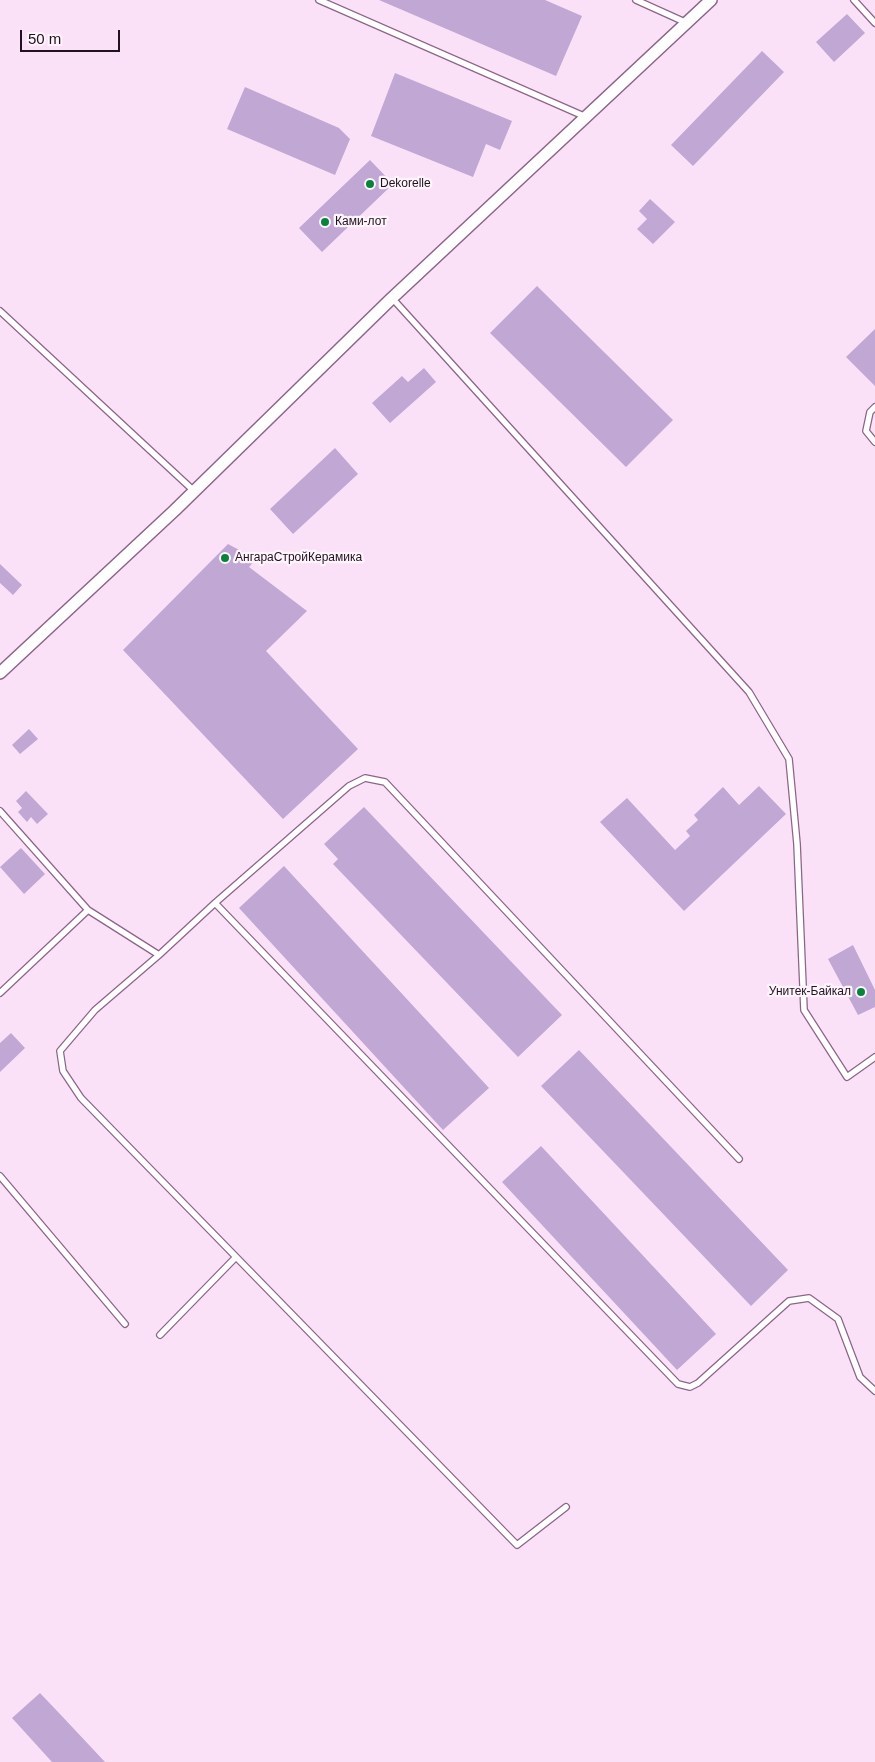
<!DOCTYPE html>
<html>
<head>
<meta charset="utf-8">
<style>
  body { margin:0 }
  #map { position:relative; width:875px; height:1762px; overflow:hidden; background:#fbe1f8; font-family:Arial,sans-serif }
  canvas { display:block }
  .scale { position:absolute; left:20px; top:30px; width:100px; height:22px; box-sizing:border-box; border:2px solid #211220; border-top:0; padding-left:6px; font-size:15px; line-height:18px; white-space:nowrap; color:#211220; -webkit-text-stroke:4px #fef5fc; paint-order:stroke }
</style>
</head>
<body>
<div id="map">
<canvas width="875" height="1762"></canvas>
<div class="scale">50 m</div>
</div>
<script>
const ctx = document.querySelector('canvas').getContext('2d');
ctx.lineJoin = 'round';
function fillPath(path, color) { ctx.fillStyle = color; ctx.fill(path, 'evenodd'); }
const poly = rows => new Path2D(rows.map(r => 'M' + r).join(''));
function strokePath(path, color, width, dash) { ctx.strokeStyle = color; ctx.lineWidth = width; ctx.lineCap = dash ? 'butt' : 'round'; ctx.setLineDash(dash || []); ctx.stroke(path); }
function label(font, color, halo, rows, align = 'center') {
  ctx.font = font + ' Arial,sans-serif'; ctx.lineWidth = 4.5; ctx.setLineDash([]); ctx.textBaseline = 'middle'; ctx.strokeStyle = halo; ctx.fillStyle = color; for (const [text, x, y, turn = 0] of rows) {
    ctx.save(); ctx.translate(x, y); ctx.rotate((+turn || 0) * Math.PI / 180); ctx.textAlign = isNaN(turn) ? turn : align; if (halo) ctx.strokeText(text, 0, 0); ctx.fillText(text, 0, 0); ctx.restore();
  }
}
fillPath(poly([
  [379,0,545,0,582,16,556,76],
  [847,14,865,33,834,62,816,42],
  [762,51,784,72,693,166,671,145],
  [395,73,512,121,500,150,486,144,473,177,371,136],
  [245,87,339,128,350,139,335,175,227,129],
  [370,160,393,184,322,252,299,228],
  [650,199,675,222,653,244,637,229,647,219,639,211],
  [537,286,673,420,626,467,490,333],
  [875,329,875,386,846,357],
  [424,368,436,382,390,423,372,403,402,376,408,382],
  [335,448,358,474,293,534,270,509],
  [228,544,256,559,249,567,307,611,266,651,358,749,283,819,123,650],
  [0,564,22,585,13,595,0,583],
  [29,729,38,739,20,754,12,745],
  [759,786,786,814,684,911,600,822,627,798,675,850,690,836,686,831,698,820,694,815,723,787,739,805],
  [26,791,48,814,37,824,31,817,27,822,18,812,22,808,16,801],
  [364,807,562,1015,518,1057,333,864,338,859,324,844],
  [21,848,45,874,24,894,0,867],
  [284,866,489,1088,443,1130,239,908],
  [853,945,875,990,875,1007,858,1015,828,959],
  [11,1033,25,1048,0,1072,0,1043],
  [579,1050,788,1270,751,1306,541,1086],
  [541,1146,716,1334,677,1370,502,1182],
  [40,1693,59,1713,105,1762,52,1762,12,1718]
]), '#c0a7d4');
const service = poly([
  [319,0,586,117],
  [636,0,687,23],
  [854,0,875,23],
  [392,298,749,692,789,759,797,844,804,1010,847,1077,875,1057],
  [0,311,194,491],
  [875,407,870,412,866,431,875,442],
  [0,811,88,910,0,993],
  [215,903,678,1384,690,1387,698,1383,789,1301,809,1298,838,1319,860,1377,875,1391],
  [88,910,159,955,215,903,349,786,365,778,385,782,739,1159],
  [159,955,95,1010,60,1051,63,1071,81,1098,517,1545,566,1507],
  [0,1176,125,1324],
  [160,1335,236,1257]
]);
const minor = poly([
  [0,673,175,510,392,298,711,0]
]);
strokePath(service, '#8b6587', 8);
strokePath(minor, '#8b6587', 14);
strokePath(service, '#fff', 5.5);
strokePath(minor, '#fff', 11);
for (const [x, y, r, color] of [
  [370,184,5,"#09833c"],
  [325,222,5,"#09833c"],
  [225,558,5,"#09833c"],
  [861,992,5,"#09833c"]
]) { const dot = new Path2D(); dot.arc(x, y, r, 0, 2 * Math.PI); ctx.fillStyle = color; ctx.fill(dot); strokePath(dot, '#fef5fc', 2); }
label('12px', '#211220', '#fef5fc', [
  ["Dekorelle",380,184],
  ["Ками-лот",335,222],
  ["АнгараСтройКерамика",235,558],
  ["Унитек-Байкал",851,992,"right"]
], 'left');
</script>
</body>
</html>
